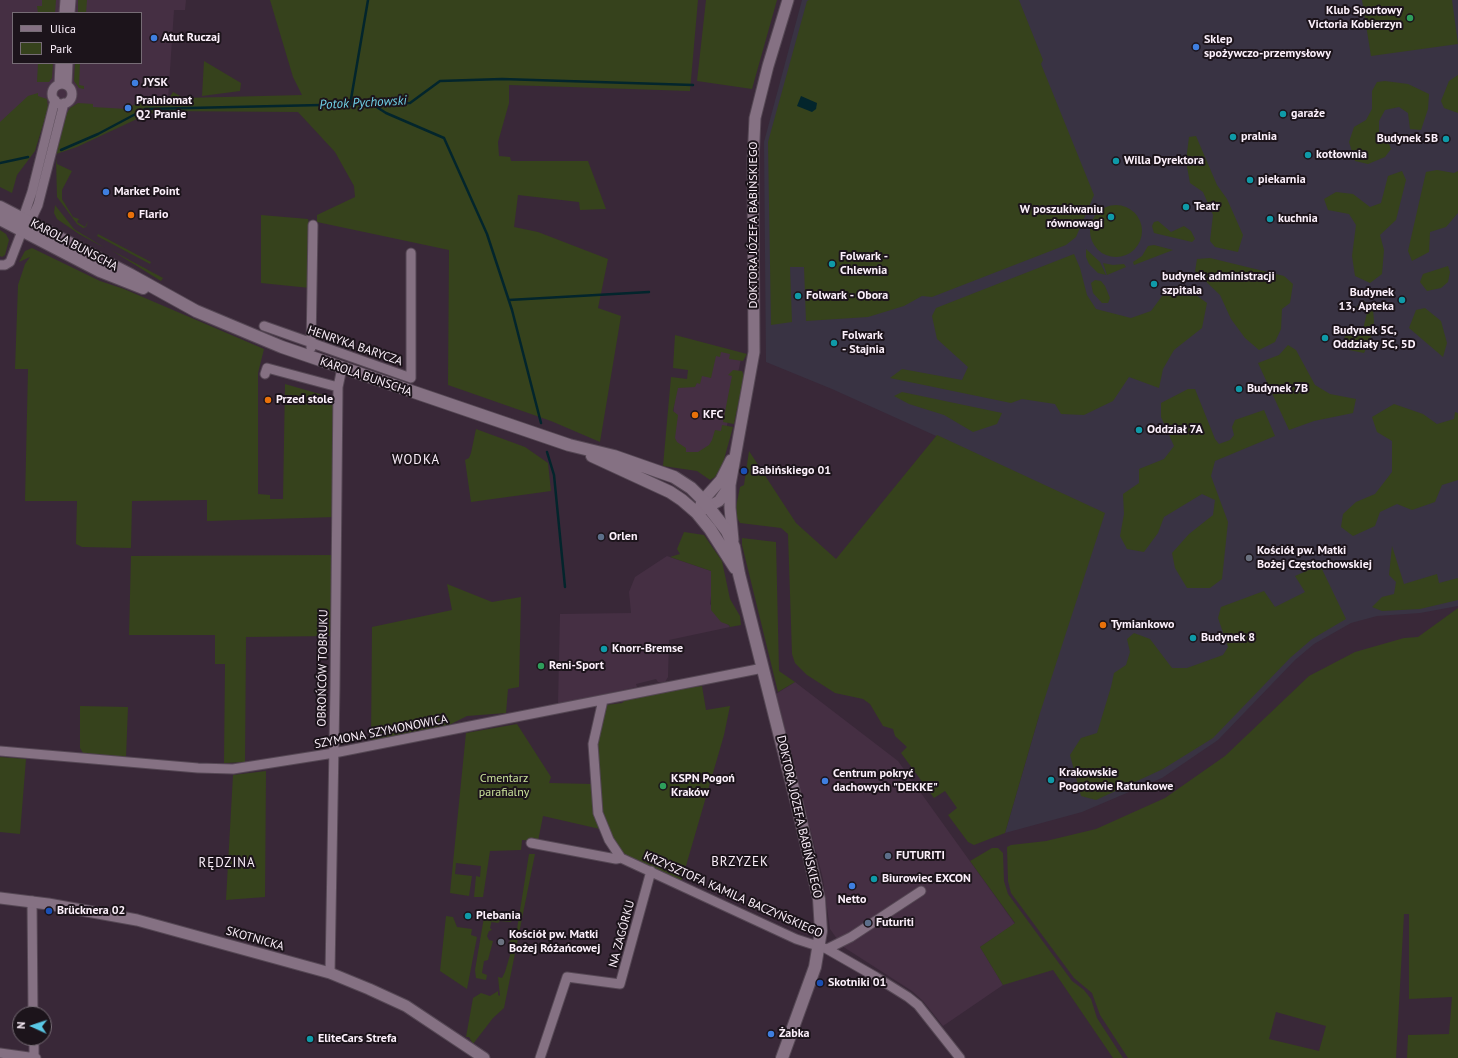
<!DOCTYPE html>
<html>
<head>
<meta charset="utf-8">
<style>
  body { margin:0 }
  #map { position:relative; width:1458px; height:1058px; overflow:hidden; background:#392838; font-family:"PT Sans",sans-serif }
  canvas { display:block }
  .legend { position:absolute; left:12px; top:12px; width:130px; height:52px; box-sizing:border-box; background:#1c141b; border:1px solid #766c75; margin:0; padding:5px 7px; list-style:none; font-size:12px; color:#fcf0fb }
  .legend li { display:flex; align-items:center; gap:8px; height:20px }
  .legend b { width:20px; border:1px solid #766c75 }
  .north { position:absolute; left:12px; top:1006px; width:40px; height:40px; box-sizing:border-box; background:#1c141b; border:1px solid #766c75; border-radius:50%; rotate:273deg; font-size:11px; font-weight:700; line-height:16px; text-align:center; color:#fcf0fb }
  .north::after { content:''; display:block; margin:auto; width:14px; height:18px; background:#5ac8e6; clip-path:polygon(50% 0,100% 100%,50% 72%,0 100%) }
</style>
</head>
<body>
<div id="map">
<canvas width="1458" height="1058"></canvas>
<ul class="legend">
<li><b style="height:5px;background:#857183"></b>Ulica</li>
<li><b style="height:11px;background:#36421c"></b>Park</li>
</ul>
<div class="north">N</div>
</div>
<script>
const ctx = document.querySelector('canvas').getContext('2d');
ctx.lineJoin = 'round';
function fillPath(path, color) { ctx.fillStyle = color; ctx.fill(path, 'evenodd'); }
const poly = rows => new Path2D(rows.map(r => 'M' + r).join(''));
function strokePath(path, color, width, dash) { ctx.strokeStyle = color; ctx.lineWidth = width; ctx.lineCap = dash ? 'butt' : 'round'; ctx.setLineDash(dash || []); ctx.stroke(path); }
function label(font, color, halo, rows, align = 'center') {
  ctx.font = font + ' "PT Sans",sans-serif'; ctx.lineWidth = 4; ctx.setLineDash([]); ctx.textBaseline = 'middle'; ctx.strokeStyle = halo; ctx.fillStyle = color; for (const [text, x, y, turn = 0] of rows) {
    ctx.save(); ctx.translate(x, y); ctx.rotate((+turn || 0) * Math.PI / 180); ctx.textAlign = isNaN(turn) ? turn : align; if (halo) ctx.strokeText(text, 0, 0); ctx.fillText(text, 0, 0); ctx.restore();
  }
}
fillPath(poly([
  [0,0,186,0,185,10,174,10,168,100,72,125,29,118,0,130],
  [13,13,141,13,141,63,13,63],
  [717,348,742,354,722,449,698,462,670,444,676,387,695,383],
  [667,556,711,571,712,589,710,604,730,627,669,640,668,677,665,682,658,682,656,679,636,684,637,687,558,704,560,614,631,613,629,592,635,577],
  [795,682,898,761,1015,924,980,947,1003,985,943,1026,923,1001,912,991,842,946,830,929,823,879,776,694]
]), '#452f43');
fillPath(poly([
  [802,0,1458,0,1458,606,1420,613,1377,616,1351,623,1314,644,1295,660,1218,740,1162,778,1082,812,1005,833,1039,716,974,453,832,389,766,362,764,142]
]), '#393343');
fillPath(poly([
  [42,0,56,0,55,13,38,13,37,6,42,6],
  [78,0,87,0,86,13,78,13],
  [270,0,698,0,690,91,509,85,509,103,498,142,499,156,510,157,511,161,588,161,606,209,580,210,579,202,518,195,514,227,538,232,608,259,598,308,621,316,600,442,551,421,448,385,449,250,317,222,317,215,355,197,354,186,335,152,298,112,158,111,139,118,77,147,56,154,67,113,70,108,78,103,93,104,93,107,126,109,127,103,131,103,127,105,129,107,145,100,144,98,168,100,173,92,184,98,302,95,293,77],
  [706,0,777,0,752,89,697,81],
  [809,0,1019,0,1043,60,1041,64,1094,195,1076,237,1066,245,932,297,922,296,904,306,868,317,806,321,804,267,790,267,792,322,771,325,768,142,807,1],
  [1362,0,1452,0,1458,44,1371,56],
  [204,61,241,83,240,91,202,96],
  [38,63,53,63,52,78,49,82,37,82],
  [75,63,80,63,79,85,84,86,84,89,79,88,74,81],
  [1458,75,1458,113,1444,108,1441,101,1449,81],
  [1385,81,1408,84,1429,94,1428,109,1421,130,1410,129,1408,113,1399,107,1385,110,1379,121,1379,134,1387,139,1391,149,1385,157,1368,164,1355,161,1349,142,1354,127,1366,120,1372,109,1372,91,1377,82],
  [38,93,38,96,47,99,48,108,35,151,17,175,12,193,0,187,0,122,28,96],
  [1196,136,1217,185,1227,199,1243,235,1238,252,1215,247,1210,241,1213,215,1203,192,1190,183,1186,161,1189,137],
  [56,158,57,164,72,171,62,190,62,199,73,217,79,219,77,222,85,227,88,221,86,227,83,228,77,224,57,197],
  [1437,170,1454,173,1458,171,1458,213,1446,227,1430,232,1429,252,1412,261,1408,251,1426,172],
  [1402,171,1406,180,1396,220,1380,235,1384,250,1382,274,1370,283,1355,276,1352,256,1356,225,1349,214,1328,210,1324,199,1336,192,1353,194,1370,207,1381,203,1388,176],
  '1090 231a26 26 0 1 1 52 0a26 26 0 1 1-52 0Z',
  [55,205,74,229,105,248,79,234,57,219,54,213],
  [261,215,308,219,311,232,310,288,261,283],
  [1158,221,1171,232,1184,226,1191,231,1195,239,1192,242,1154,233,1152,226,1154,222],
  [0,230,6,234,9,240,5,255,2,257,0,256],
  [98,234,151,262,150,264,97,236],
  [1154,245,1173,250,1134,265,1133,262,1142,256,1148,246],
  [32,248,100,281,124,289,264,349,258,373,258,494,270,495,270,499,283,499,285,384,337,399,335,517,207,521,207,500,132,501,131,548,82,547,76,544,77,501,25,501,28,369,15,369,18,285,25,264,30,257,19,262,25,251],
  [1086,249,1100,262,1106,275,1098,273,1089,264,1086,257],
  [111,250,163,278,161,281],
  [1074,254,1080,268,1087,295,1096,309,1131,318,1151,311,1168,288,1182,285,1207,303,1202,328,1174,350,1163,369,1159,388,1129,377,1113,401,1084,415,1061,414,1055,404,1022,399,1011,403,890,378,902,369,962,380,968,367,937,339,932,316,936,308],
  [1210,258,1284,276,1293,284,1290,303,1282,309,1281,329,1275,342,1259,350,1245,338,1231,319,1220,295,1195,271,1197,259],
  [1103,263,1113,265,1124,264,1126,267,1107,275],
  [1448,266,1450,272,1448,282,1441,288,1427,291,1420,282,1423,274],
  [1095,280,1101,281,1105,286,1110,298,1108,303,1102,303,1093,293,1091,283],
  [1363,300,1373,308,1374,322,1370,341,1364,353,1349,350,1344,338,1352,326,1363,329,1368,309,1356,307],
  [1425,308,1441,321,1447,343,1443,357,1409,328,1416,310],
  [675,335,747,354,743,361,729,359,730,354,721,352,720,357,716,356,711,378,702,376,700,384,697,383,695,387,678,388,673,411,678,415,675,438,677,442,686,448,686,452,698,452,709,445,712,440,715,430,721,431,722,425,733,427,723,463,715,477,710,480,697,471,663,466,671,377,687,379,688,370,673,368],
  [1288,345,1296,350,1315,385,1330,394,1356,399,1353,413,1314,421,1289,430,1258,363,1279,355],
  [733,370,742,371,744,376,734,424,723,422,732,376,728,375],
  [1188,389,1195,389,1215,439,1219,444,1230,440,1234,435,1232,427,1235,420,1264,410,1275,436,1215,461,1211,476,1228,522,1222,579,1210,588,1187,588,1175,568,1172,553,1189,534,1213,515,1215,500,1202,494,1164,517,1158,533,1144,552,1127,549,1120,536,1124,514,1123,494,1139,483,1139,469,1164,459,1174,446,1161,417,1161,403],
  [902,392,1002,413,997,424,973,432,944,415,909,404,894,396],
  [1394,404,1423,414,1437,424,1454,419,1455,412,1458,413,1458,480,1442,485,1435,502,1412,510,1397,504,1380,512,1375,526,1353,536,1341,527,1343,514,1356,502,1375,494,1392,472,1392,441,1377,432,1372,417],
  [476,429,525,447,548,463,551,491,471,502,465,460,469,458,471,453],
  [937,435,1105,513,1039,716,1005,833,974,845,968,842,948,815,957,808,945,791,934,798,901,753,907,747,895,736,893,729,883,726,870,704,863,699,835,693,807,675,795,663,792,654,788,534,781,528,740,523,737,518,736,507,740,487,744,485,749,451,796,523,836,559],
  [684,532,704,535,722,561,730,599,740,616,741,625,730,627,729,625,721,622,711,610,711,571,670,557,680,554,677,549],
  [742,538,776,542,779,671,795,682,778,692,742,545],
  [1392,546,1404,584,1437,574,1439,583,1458,578,1458,600,1420,609,1382,611,1372,607,1382,597,1394,594,1396,582,1389,575],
  [334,555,332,636,246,637,245,762,224,763,225,664,215,664,215,635,129,635,131,556],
  [1320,565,1346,619,1312,639,1290,658,1213,738,1163,769,1096,800,1081,796,1070,755,1081,738,1097,733,1111,687,1114,673,1126,665,1130,652,1127,639,1134,633,1150,639,1172,668,1187,668,1223,655,1228,647,1218,618,1221,607,1264,591,1275,607,1305,592,1295,576],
  [447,584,492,602,521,597,519,687,508,689,506,713,467,716,445,727,371,742,372,627,452,610],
  [1458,608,1458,1058,1407,1058,1408,1035,1449,1034,1452,997,1409,999,1409,914,1404,914,1396,1058,1128,1058,1100,1015,1092,993,1074,978,1011,893,1008,881,1007,847,1011,845,1046,841,1096,829,1165,798,1225,756,1309,676,1355,652,1404,638,1418,637],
  [1276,1012,1326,1026,1319,1051,1269,1039],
  [702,686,706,710,730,706,724,735,681,883,621,853,611,836,601,811,596,746,606,705,622,703,627,698,645,694],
  [80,706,128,707,126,757,83,753,80,748],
  [517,724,551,777,549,783,592,784,600,829,543,816,538,841,522,840,521,850,490,851,483,897,474,897,476,876,480,877,481,866,456,863,455,874,472,876,469,896,450,893,466,733],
  [0,757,26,759,20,834,0,832],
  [266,771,265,897,226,900,233,775],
  [992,848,998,848,1003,853,1004,881,1008,894,1072,981,1084,990,1091,999,1097,1018,1123,1058,1113,1058,1053,970,1003,985,980,947,1015,923,970,861],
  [529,854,535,854,504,1008,493,1018,473,1044,469,1037,466,1037,473,998,481,993,490,996,498,991,498,995,500,996,498,977,502,978,505,972,513,945,508,943,513,938,509,933,517,929],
  [495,914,513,917,511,922,500,921,498,923,492,922,492,920,490,928,492,930,489,931,487,936,489,940,493,941,488,960,484,961,482,973,487,975,486,980,476,978,475,970,484,917,489,917],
  [446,916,453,917,457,927,472,929,471,935,477,937,467,989,440,971]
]), '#36421c');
fillPath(poly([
  [801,96,817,103,816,109,812,112,797,106]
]), '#03252c');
strokePath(poly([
  [372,104,386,113,444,138,487,234,512,310,541,423],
  [350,105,368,0],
  [61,150,98,134,145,109,410,103,440,81,502,79,693,85],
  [0,163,28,157],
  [509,300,649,292],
  [547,452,554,475,565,587]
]), '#03252c', 2.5);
const minor = poly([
  [64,13,65,0],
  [70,13,71,0],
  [59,84,60,63],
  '52 94a10 10 0 1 1 20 0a10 10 0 1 1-20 0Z',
  [67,85,68,63],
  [26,227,30,222,38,205,64,103],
  [0,265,5,265,10,262,22,231,23,218,32,192,55,100],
  [264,326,411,378,411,253],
  [311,348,313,225],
  [265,374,267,368,338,387],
  [603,700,593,744,598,813,609,840,621,858,796,939,827,949,876,977,908,997,918,1005,960,1058],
  [0,751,198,768,233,769,334,753,763,668],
  [531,843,616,859,621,858],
  [32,901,33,1014],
  [827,949,851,937,921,891],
  [330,973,335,687,338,387,342,368],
  [34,1038,34,1058],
  [0,1053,36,1058],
  [540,1058,567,977,620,984,651,871]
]);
const tertiary = poly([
  [700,507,703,500,721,480,731,460],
  [700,511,719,501,730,485],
  [733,540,730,508,730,485,754,352,753,161,755,118,768,66,788,0],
  [0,898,48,904,137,920,330,973,369,989,406,1006,484,1058]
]);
const secondary = poly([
  [0,207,131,275,196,311,282,347,569,445,614,456,674,477,691,488,703,500,727,531,734,547,739,574,797,804,819,899,821,931,815,967,782,1058],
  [0,219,100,271,143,288],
  [592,456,670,492,682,500,697,513,710,529,735,568]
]);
strokePath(minor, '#554754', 11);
strokePath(tertiary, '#554754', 13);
strokePath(secondary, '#554754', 14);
strokePath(minor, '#857183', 9);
strokePath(tertiary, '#857183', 11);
strokePath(secondary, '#857183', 12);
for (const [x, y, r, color] of [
  [1410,18,4,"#2e9e5b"],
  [154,38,4,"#3f7fe0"],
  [1196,47,4,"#3f7fe0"],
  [135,83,4,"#3f7fe0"],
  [128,108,4,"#3f7fe0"],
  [1283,114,4,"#0f9aa8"],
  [1233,137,4,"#0f9aa8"],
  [1446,139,4,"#0f9aa8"],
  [1308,155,4,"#0f9aa8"],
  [1116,161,4,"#0f9aa8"],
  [1250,180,4,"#0f9aa8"],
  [106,192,4,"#3f7fe0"],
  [1186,207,4,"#0f9aa8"],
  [131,215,4,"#e8710a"],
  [1111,217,4,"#0f9aa8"],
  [1270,219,4,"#0f9aa8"],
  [832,264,4,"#0f9aa8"],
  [1154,284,4,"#0f9aa8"],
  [798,296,4,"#0f9aa8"],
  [1402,300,4,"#0f9aa8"],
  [1325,338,4,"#0f9aa8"],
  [834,343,4,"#0f9aa8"],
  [1239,389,4,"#0f9aa8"],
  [268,400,4,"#e8710a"],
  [695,415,4,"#e8710a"],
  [1139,430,4,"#0f9aa8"],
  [744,471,4,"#1a4fb4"],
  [601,537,4,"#5c6f8a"],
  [1249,558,4,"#6b7280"],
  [1103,625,4,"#e8710a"],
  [1193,638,4,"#0f9aa8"],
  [604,649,4,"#0f9aa8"],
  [541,666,4,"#2e9e5b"],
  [1051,780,4,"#0f9aa8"],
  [825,781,4,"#3f7fe0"],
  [663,786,4,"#2e9e5b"],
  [888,856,4,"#5c6f8a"],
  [874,879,4,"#0f9aa8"],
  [852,886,4,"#3f7fe0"],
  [49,911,4,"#1a4fb4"],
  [468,916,4,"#0f9aa8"],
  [868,923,4,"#5c6f8a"],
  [501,942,4,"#6b7280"],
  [820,983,4,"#1a4fb4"],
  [771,1034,4,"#3f7fe0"],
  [310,1039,4,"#0f9aa8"]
]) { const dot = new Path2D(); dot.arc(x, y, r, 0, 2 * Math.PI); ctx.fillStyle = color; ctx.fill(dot); strokePath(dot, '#1c141b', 1.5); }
label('bold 12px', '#fcf0fb', '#1c141b', [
  ["Klub Sportowy",1402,11,"right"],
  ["Victoria Kobierzyn",1402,25,"right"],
  ["Atut Ruczaj",162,38],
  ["Sklep",1204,40],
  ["spożywczo-przemysłowy",1204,54],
  ["JYSK",143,83],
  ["Pralniomat",136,101],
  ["Q2 Pranie",136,115],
  ["garaże",1291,114],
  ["pralnia",1241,137],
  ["Budynek 5B",1438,139,"right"],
  ["kotłownia",1316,155],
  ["Willa Dyrektora",1124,161],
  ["piekarnia",1258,180],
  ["Market Point",114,192],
  ["Teatr",1194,207],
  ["W poszukiwaniu",1103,210,"right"],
  ["równowagi",1103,224,"right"],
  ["Flario",139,215],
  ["kuchnia",1278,219],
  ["Folwark -",840,257],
  ["Chlewnia",840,271],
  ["budynek administracji",1162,277],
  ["szpitala",1162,291],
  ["Budynek",1394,293,"right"],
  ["13, Apteka",1394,307,"right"],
  ["Folwark - Obora",806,296],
  ["Budynek 5C,",1333,331],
  ["Oddziały 5C, 5D",1333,345],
  ["Folwark",842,336],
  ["- Stajnia",842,350],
  ["Budynek 7B",1247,389],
  ["Przed stole",276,400],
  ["KFC",703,415],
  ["Oddział 7A",1147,430],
  ["Babińskiego 01",752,471],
  ["Orlen",609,537],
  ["Kościół pw. Matki",1257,551],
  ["Bożej Częstochowskiej",1257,565],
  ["Tymiankowo",1111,625],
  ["Budynek 8",1201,638],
  ["Knorr-Bremse",612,649],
  ["Reni-Sport",549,666],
  ["Krakowskie",1059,773],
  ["Pogotowie Ratunkowe",1059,787],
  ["Centrum pokryć",833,774],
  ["dachowych \"DEKKE\"",833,788],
  ["KSPN Pogoń",671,779],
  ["Kraków",671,793],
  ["FUTURITI",896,856],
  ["Biurowiec EXCON",882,879],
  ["Netto",852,900,"center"],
  ["Brücknera 02",57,911],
  ["Plebania",476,916],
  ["Futuriti",876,923],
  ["Kościół pw. Matki",509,935],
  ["Bożej Różańcowej",509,949],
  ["Skotniki 01",828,983],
  ["Żabka",779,1034],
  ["EliteCars Strefa",318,1039]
], 'left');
label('12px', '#fcf0fb', '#1c141b', [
  ["DOKTORA JÓZEFA BABIŃSKIEGO",754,225,-90],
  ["KAROLA BUNSCHA",74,245,28],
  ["HENRYKA BARYCZA",355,346,19],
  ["KAROLA BUNSCHA",366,377,19],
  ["OBROŃCÓW TOBRUKU",323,668,-89],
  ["SZYMONA SZYMONOWICA",381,732,-11],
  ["DOKTORA JÓZEFA BABIŃSKIEGO",799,817,77],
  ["KRZYSZTOFA KAMILA BACZYŃSKIEGO",733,895,24],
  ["NA ZAGÓRKU",622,934,-75],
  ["SKOTNICKA",255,939,16]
]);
label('12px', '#cae29b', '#1c141b', [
  ["Cmentarz",504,779],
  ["parafialny",504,793]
]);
label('italic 13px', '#70d1e7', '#1c141b', [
  ["Potok Pychowski",363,103,-3]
]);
ctx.letterSpacing = '1px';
label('13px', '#fcf0fb', '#1c141b', [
  ["WODKA",416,460],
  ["BRZYZEK",740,862],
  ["RĘDZINA",227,863]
]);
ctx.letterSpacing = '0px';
</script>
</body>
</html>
